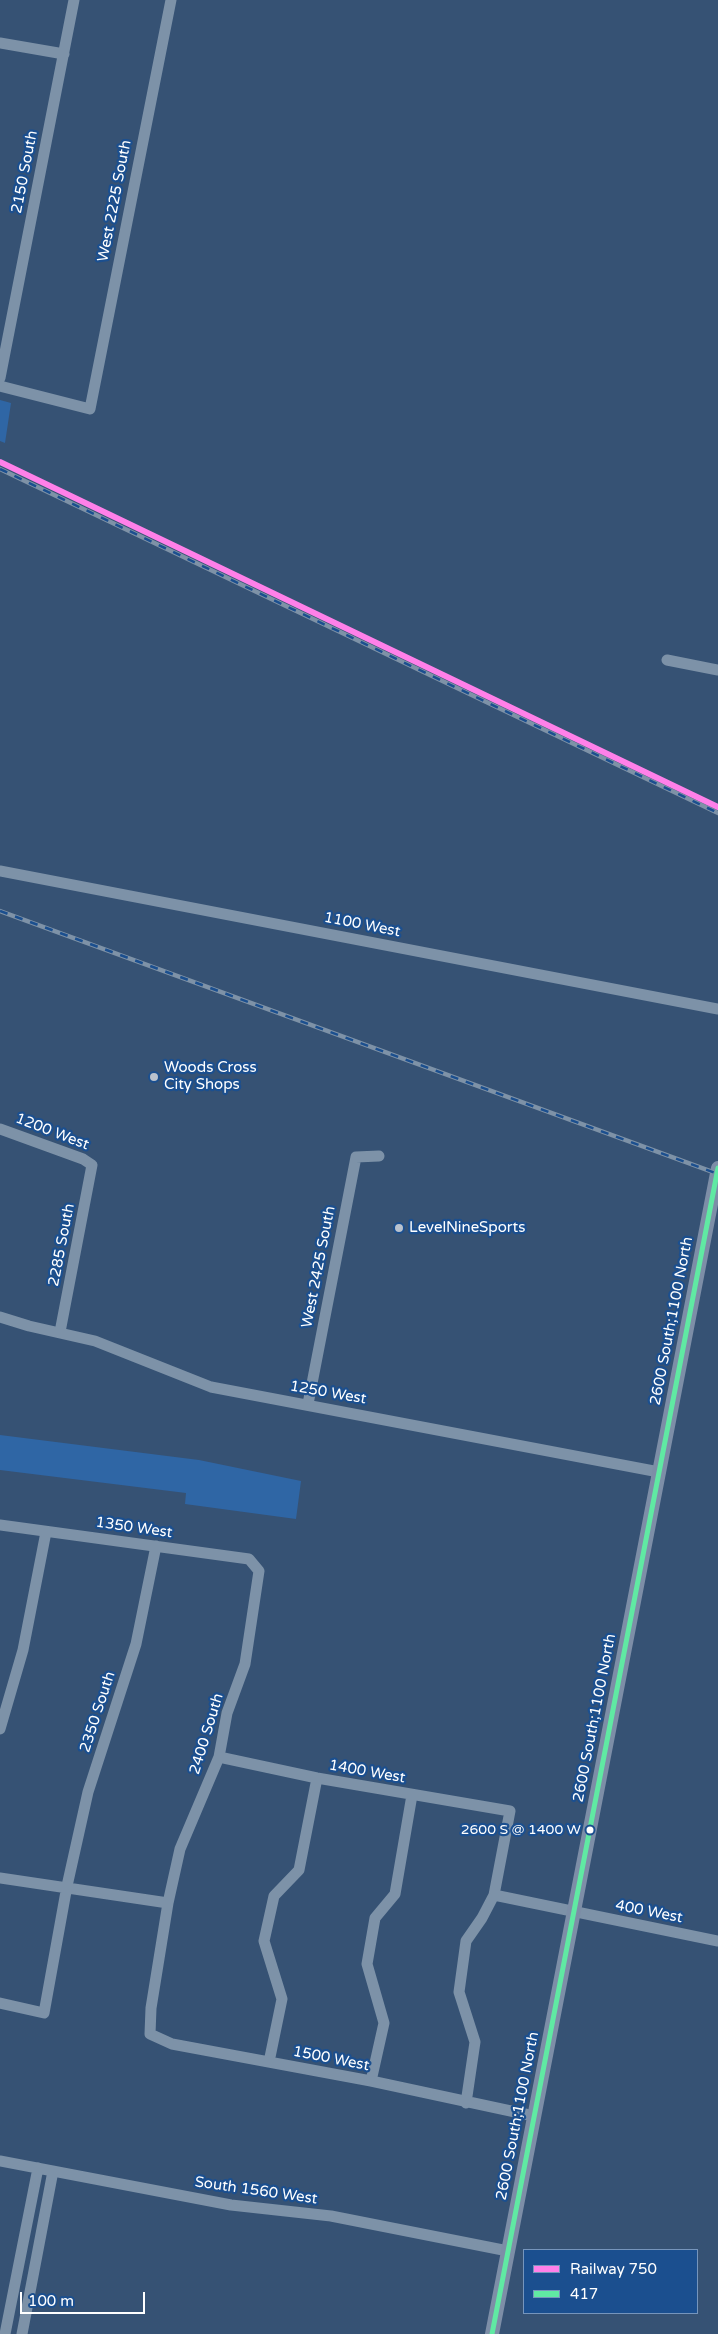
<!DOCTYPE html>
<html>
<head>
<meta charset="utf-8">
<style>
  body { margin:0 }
  #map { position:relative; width:718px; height:2334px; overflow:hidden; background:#365274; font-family:"Varela Round",sans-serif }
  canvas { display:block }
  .legend { position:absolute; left:523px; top:2249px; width:175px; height:65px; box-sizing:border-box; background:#1b4f8f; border:1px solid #7695bc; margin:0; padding:6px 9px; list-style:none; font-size:15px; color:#fff }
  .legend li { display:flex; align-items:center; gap:10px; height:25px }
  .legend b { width:25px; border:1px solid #7695bc }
  .scale { position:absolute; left:20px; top:2292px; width:125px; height:22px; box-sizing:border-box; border:2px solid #fff; border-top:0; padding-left:6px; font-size:15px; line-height:18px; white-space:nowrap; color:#fff; -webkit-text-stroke:4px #1b4f8f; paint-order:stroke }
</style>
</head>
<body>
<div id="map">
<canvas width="718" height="2334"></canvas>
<ul class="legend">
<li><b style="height:6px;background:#ff80e9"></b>Railway 750</li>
<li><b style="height:6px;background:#60e9a3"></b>417</li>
</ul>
<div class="scale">100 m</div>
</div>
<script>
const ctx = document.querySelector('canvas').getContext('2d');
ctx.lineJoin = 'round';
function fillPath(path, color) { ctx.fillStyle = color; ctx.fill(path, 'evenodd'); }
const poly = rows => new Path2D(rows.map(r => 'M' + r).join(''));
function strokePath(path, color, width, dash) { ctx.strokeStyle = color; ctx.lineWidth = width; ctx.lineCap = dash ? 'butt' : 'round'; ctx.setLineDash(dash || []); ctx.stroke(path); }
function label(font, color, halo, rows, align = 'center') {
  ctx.font = font + ' "Varela Round",sans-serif'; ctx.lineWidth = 4.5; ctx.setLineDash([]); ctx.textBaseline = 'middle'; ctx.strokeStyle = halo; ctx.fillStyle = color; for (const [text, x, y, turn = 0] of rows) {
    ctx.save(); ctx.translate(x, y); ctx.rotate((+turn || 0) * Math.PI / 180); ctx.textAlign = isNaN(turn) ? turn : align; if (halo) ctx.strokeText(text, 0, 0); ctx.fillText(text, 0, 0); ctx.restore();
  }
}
fillPath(poly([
  [0,400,11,403,5,443,0,441],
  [0,1435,199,1460,301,1481,296,1519,185,1504,186,1493,0,1470]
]), '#2f66a5');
strokePath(poly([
  [0,43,64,54],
  [0,378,74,0],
  [0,386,90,409,171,0],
  [667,660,718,670],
  [0,871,718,1009],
  [0,1129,83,1159,92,1165,60,1332],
  [0,1317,29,1326,95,1341,211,1387,659,1472],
  [308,1404,356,1157,379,1156],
  [0,1525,249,1559,259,1571,245,1664,227,1713,219,1757,180,1849,168,1903,151,2008,150,2034,172,2044,371,2081,534,2116],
  [0,1729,23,1650,46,1532],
  [219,1757,317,1778,510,1811,494,1895,482,1918,466,1941,459,1992,475,2042,466,2103],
  [0,1878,168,1903],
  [494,1895,718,1941],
  [0,2003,44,2013,67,1886,88,1792,136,1644,156,1546],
  [269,2062,282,1999,264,1941,274,1896,299,1870,317,1778],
  [371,2081,384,2023,367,1964,375,1918,395,1894,412,1795],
  [0,2161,231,2205,331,2216,508,2251],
  [5,2334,38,2168],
  [22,2334,53,2171]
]), '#7d92a8', 11);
strokePath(poly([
  [492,2334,718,1168]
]), '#7d8ea7', 14);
const rail = poly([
  [0,469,718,813],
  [0,911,718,1174]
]);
strokePath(rail, '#7e92a7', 4.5);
strokePath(rail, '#1b4f8f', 2.5, [8]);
strokePath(poly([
  [492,2334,718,1168]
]), '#60e9a3', 5);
strokePath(poly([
  [0,462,718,807]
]), '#ff80e9', 6);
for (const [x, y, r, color] of [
  [154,1077,5,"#b9c2ce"],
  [399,1228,5,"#b9c2ce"],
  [590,1830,4.5,"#fff"]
]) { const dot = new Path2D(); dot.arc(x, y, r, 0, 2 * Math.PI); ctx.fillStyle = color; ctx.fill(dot); strokePath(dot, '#1b4f8f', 2); }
label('14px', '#fff', '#1b4f8f', [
  ["2600 S @ 1400 W",581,1830]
], 'right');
label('15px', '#fff', '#1b4f8f', [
  ["2150 South",25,172,-79],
  ["West 2225 South",115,201,-79],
  ["1100 West",362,925,11],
  ["1200 West",52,1132,21],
  ["2285 South",62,1245,-79],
  ["West 2425 South",319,1267,-79],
  ["2600 South;1100 North",672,1321,-79],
  ["1250 West",328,1393,10],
  ["1350 West",134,1528,8],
  ["2350 South",98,1712,-72],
  ["2600 South;1100 North",595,1718,-79],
  ["2400 South",207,1734,-73],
  ["1400 West",367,1772,10],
  ["400 West",649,1912,11],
  ["1500 West",331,2059,11],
  ["2600 South;1100 North",518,2116,-79],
  ["South 1560 West",256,2191,8]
]);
label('15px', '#fff', '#1b4f8f', [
  ["Woods Cross",164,1068],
  ["City Shops",164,1085],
  ["LevelNineSports",409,1228]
], 'left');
</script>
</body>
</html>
